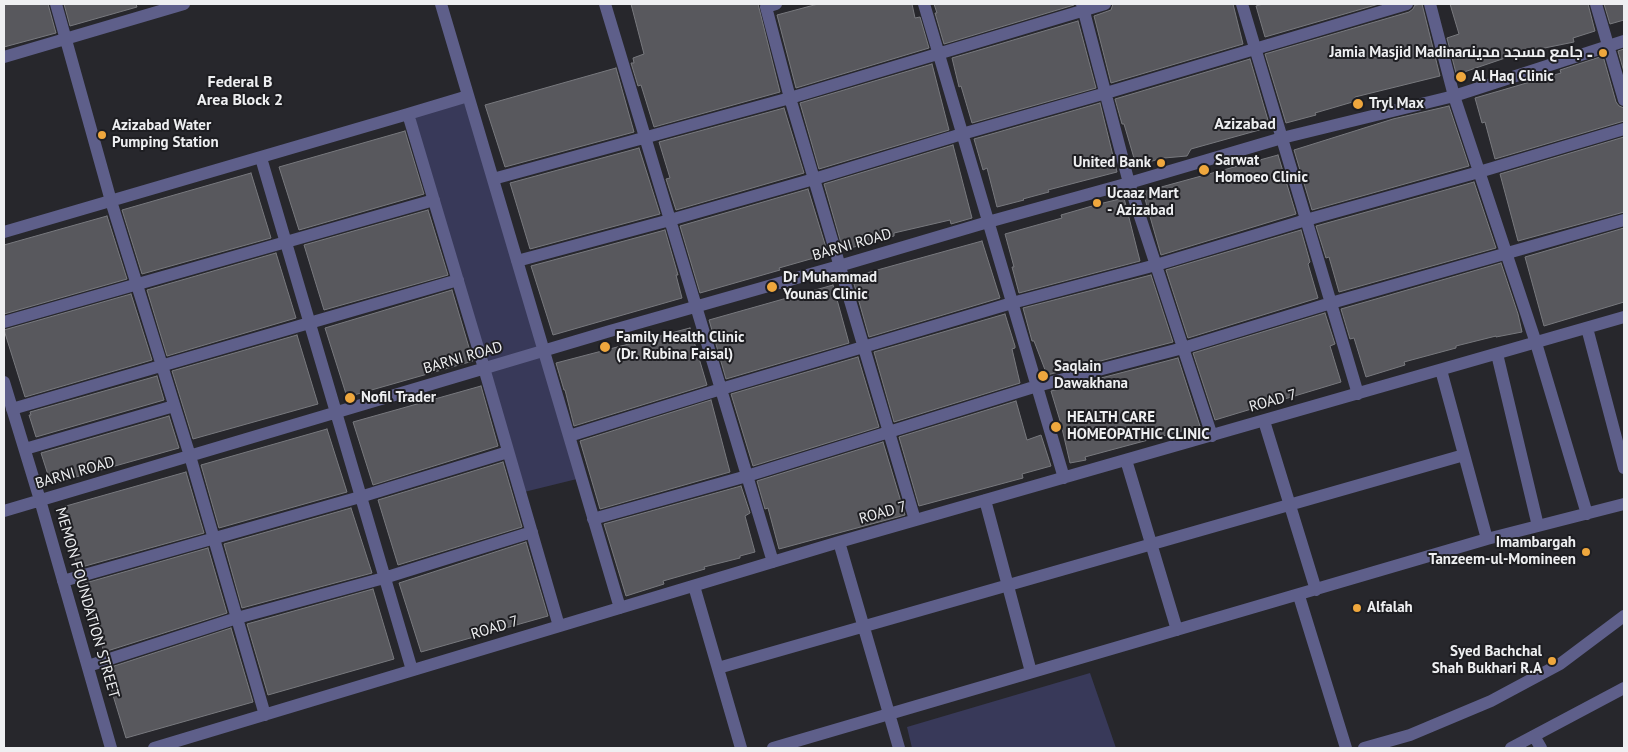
<!DOCTYPE html>
<html>
<head>
<meta charset="utf-8">
<style>
  body { margin:0 }
  #map { position:relative; width:1628px; height:752px; overflow:hidden; background:#27272c; font-family:"PT Sans",sans-serif }
  canvas { display:block }
  .frame { position:absolute; inset:0; border:5px solid #eeeff1; pointer-events:none }
</style>
</head>
<body>
<div id="map">
<canvas width="1628" height="752"></canvas>
<div class="frame"></div>
</div>
<script>
const ctx = document.querySelector('canvas').getContext('2d');
ctx.lineJoin = 'round';
function fillPath(path, color) { ctx.fillStyle = color; ctx.fill(path, 'evenodd'); }
const poly = rows => new Path2D(rows.map(r => 'M' + r).join(''));
function strokePath(path, color, width, dash) { ctx.strokeStyle = color; ctx.lineWidth = width; ctx.lineCap = dash ? 'butt' : 'round'; ctx.setLineDash(dash || []); ctx.stroke(path); }
function label(font, color, halo, rows, align = 'center') {
  ctx.font = font + ' "PT Sans",Cairo,sans-serif'; ctx.lineWidth = 4; ctx.setLineDash([]); ctx.textBaseline = 'middle'; ctx.strokeStyle = halo; ctx.fillStyle = color; for (const [text, x, y, turn = 0] of rows) {
    ctx.save(); ctx.translate(x, y); ctx.rotate((+turn || 0) * Math.PI / 180); ctx.textAlign = isNaN(turn) ? turn : align; if (halo) ctx.strokeText(text, 0, 0); ctx.fillText(text, 0, 0); ctx.restore();
  }
}
fillPath(poly([
  [468,96,581,478,520,493,408,114],
  [1090,673,1116,748,912,748,907,727]
]), '#383959');
const building = poly([
  [4,4,48,4,56,33,4,47,4,4],
  [64,4,136,4,137,7,70,26,64,4],
  [631,4,758,4,780,92,654,127,641,85,638,86,631,63,634,63,633,58,644,54,631,4],
  [818,4,912,4,915,18,920,17,929,48,796,88,777,15,818,4],
  [934,4,1074,4,1074,5,944,44,935,13,937,13,934,4],
  [1113,4,1233,4,1243,44,1111,83,1094,16,1111,10,1113,4],
  [1263,4,1379,4,1265,37,1256,6,1263,4],
  [1422,4,1440,76,1355,97,1356,101,1315,113,1316,115,1286,123,1265,54,1409,12,1413,9,1415,5,1422,4],
  [1450,4,1588,4,1595,31,1573,38,1574,42,1520,53,1464,72,1463,71,1456,73,1447,38,1459,34,1450,4],
  [1604,4,1624,4,1624,20,1610,24,1604,4],
  [1078,21,1096,88,972,123,961,86,959,87,952,58,1078,21],
  [1624,49,1624,72,1618,51,1624,49],
  [1603,56,1616,102,1619,106,1624,108,1624,121,1495,159,1485,122,1482,123,1475,98,1561,73,1560,70,1603,56],
  [1250,59,1270,127,1191,149,1187,156,1164,158,1136,165,1124,124,1122,124,1115,99,1250,59],
  [932,64,949,130,819,169,800,103,932,64],
  [616,68,634,132,505,167,485,105,616,68],
  [1100,103,1117,172,1048,190,1049,192,1023,199,1024,200,997,207,987,168,983,170,974,139,1100,103],
  [1449,106,1469,166,1312,210,1294,150,1393,119,1449,106],
  [784,108,804,173,676,210,666,179,670,178,659,142,784,108],
  [405,131,424,194,299,230,279,167,405,131],
  [1624,137,1624,212,1518,241,1500,174,1624,137],
  [953,145,972,218,951,224,950,220,894,233,894,236,843,250,824,184,953,145],
  [639,148,660,214,530,249,510,183,639,148],
  [1278,155,1296,214,1161,255,1143,192,1278,155],
  [251,173,271,238,142,274,122,210,251,173],
  [1474,182,1496,248,1339,292,1329,257,1326,258,1316,226,1474,182],
  [808,189,828,254,779,268,780,270,700,293,680,226,808,189],
  [1124,198,1140,261,1019,293,1012,267,1014,267,1005,234,1062,218,1061,215,1099,204,1124,198],
  [428,210,448,275,324,310,304,245,428,210],
  [107,216,127,279,4,314,4,245,107,216],
  [1624,228,1624,302,1544,326,1525,257,1624,228],
  [665,230,678,275,676,275,682,298,553,335,531,266,665,230],
  [1301,230,1310,262,1308,264,1318,298,1188,338,1166,270,1301,230],
  [982,241,1000,298,869,337,852,277,982,241],
  [276,253,296,318,167,356,147,290,276,253],
  [1501,263,1518,314,1522,332,1496,337,1496,336,1456,346,1456,348,1404,362,1405,365,1366,377,1354,338,1350,339,1341,309,1501,263],
  [1151,275,1173,342,1047,375,1034,341,1032,341,1023,308,1151,275],
  [833,285,849,343,726,379,709,320,833,285],
  [452,290,473,361,347,397,325,328,452,290],
  [131,294,152,360,25,397,4,330,131,294],
  [1325,313,1335,344,1330,346,1341,382,1215,420,1193,353,1325,313],
  [1005,314,1015,346,1015,348,1012,349,1020,383,894,422,874,352,1005,314],
  [690,328,707,385,574,426,565,390,564,390,556,363,690,328],
  [297,335,318,404,193,439,172,371,297,335],
  [858,357,879,427,753,466,731,394,858,357],
  [1178,358,1200,426,1085,457,1086,460,1070,463,1061,424,1051,391,1178,358],
  [157,376,164,400,36,437,29,415,31,415,30,412,157,376],
  [481,386,498,446,373,485,353,422,481,386],
  [711,400,730,472,600,509,580,441,711,400],
  [1016,401,1027,440,1041,435,1051,466,1022,474,1023,478,919,506,899,437,1016,401],
  [169,416,179,448,51,484,41,453,169,416],
  [327,429,347,492,219,528,201,465,327,429],
  [883,442,905,515,779,549,768,508,765,509,757,481,883,442],
  [503,462,522,527,398,565,378,500,503,462],
  [186,472,204,533,78,568,59,508,186,472],
  [741,486,750,513,745,516,755,552,740,556,740,558,704,567,705,569,663,581,664,584,626,596,604,524,741,486],
  [351,508,372,573,242,608,224,544,351,508],
  [526,542,548,616,421,652,399,583,526,542],
  [208,548,227,613,104,652,82,584,208,548],
  [373,589,394,659,268,695,247,624,373,589],
  [231,628,253,702,126,738,105,669,231,628]
]);
fillPath(building, '#58585d');
strokePath(building, '#78797e', 1);
strokePath(poly([
  [56,4,111,201,190,456,265,715],
  [441,4,620,608],
  [605,4,773,562],
  [776,4,766,7,790,98,915,520],
  [924,4,1064,478],
  [1082,4,1129,183,1212,436],
  [1242,4,1358,394],
  [1430,4,1454,96,1536,343,1587,514],
  [1596,4,1624,100],
  [4,57,184,4],
  [468,96,408,114,484,368,559,626],
  [261,158,412,670],
  [493,179,790,98,1105,4],
  [4,232,408,114],
  [517,261,670,220,814,179,962,134,1106,93,1407,4],
  [4,322,434,200],
  [1587,328,1624,468],
  [1497,354,1538,526],
  [1441,370,1487,539],
  [4,382,40,500,111,748],
  [12,409,458,280],
  [1264,421,1316,590],
  [569,436,721,389,1012,303,1156,265,1306,220,1479,172,1624,129],
  [25,449,174,406],
  [1126,460,1177,630],
  [985,500,1031,672],
  [4,511,610,331,839,266,988,222,1129,183,1282,138,1454,96,1624,41],
  [593,519,747,476,1037,386,1183,348,1331,303,1624,220],
  [839,542,899,748],
  [63,581,360,497,508,452],
  [694,586,741,748],
  [1299,596,1346,748],
  [88,666,237,618,384,578,532,532],
  [718,668,1464,455],
  [1534,736,1541,748],
  [154,748,839,542,1624,317],
  [773,748,1487,539,1624,504],
  [1364,748,1410,735,1491,701,1560,664,1624,616],
  [1511,748,1624,688]
]), '#5e5f8a', 12);
for (const [x, y, r, color] of [
  [1603,53,5,"#efa73d"],
  [1461,77,6,"#efa73d"],
  [1358,104,6,"#efa73d"],
  [102,135,5,"#efa73d"],
  [1161,163,5,"#efa73d"],
  [1204,170,6,"#efa73d"],
  [1097,203,5,"#efa73d"],
  [772,287,6,"#efa73d"],
  [605,347,6,"#efa73d"],
  [1043,376,6,"#efa73d"],
  [350,398,6,"#efa73d"],
  [1056,427,6,"#efa73d"],
  [1586,552,5,"#efa73d"],
  [1357,608,5,"#efa73d"],
  [1552,661,5,"#efa73d"]
]) { const dot = new Path2D(); dot.arc(x, y, r, 0, 2 * Math.PI); ctx.fillStyle = color; ctx.fill(dot); strokePath(dot, '#1e1e22', 2); }
label('bold 15px', '#eeeff1', '#1e1e22', [
  ["Jamia Masjid Madina۔ جامع مسجد مدینہ",1593,53,"right"],
  ["Al Haq Clinic",1472,77],
  ["Tryl Max",1369,104],
  ["Azizabad Water",112,126],
  ["Pumping Station",112,143],
  ["Sarwat",1215,161],
  ["Homoeo Clinic",1215,178],
  ["United Bank",1151,163,"right"],
  ["Ucaaz Mart",1107,194],
  ["- Azizabad",1107,211],
  ["Dr Muhammad",783,278],
  ["Younas Clinic",783,295],
  ["Family Health Clinic",616,338],
  ["(Dr. Rubina Faisal)",616,355],
  ["Saqlain",1054,367],
  ["Dawakhana",1054,384],
  ["Nofil Trader",361,398],
  ["HEALTH CARE",1067,418],
  ["HOMEOPATHIC CLINIC",1067,435],
  ["Imambargah",1576,543,"right"],
  ["Tanzeem-ul-Momineen",1576,560,"right"],
  ["Alfalah",1367,608],
  ["Syed Bachchal",1542,652,"right"],
  ["Shah Bukhari R.A",1542,669,"right"]
], 'left');
label('15px', '#eeeff1', '#1e1e22', [
  ["BARNI ROAD",852,245,-16],
  ["BARNI ROAD",463,358,-16],
  ["ROAD 7",1273,401,-16],
  ["BARNI ROAD",75,473,-16],
  ["ROAD 7",883,513,-16],
  ["MEMON FOUNDATION STREET",87,603,74],
  ["ROAD 7",495,628,-17]
]);
label('bold 16px', '#eeeff1', '#1e1e22', [
  ["Federal B",240,82],
  ["Area Block 2",240,100],
  ["Azizabad",1245,124]
]);
</script>
</body>
</html>
